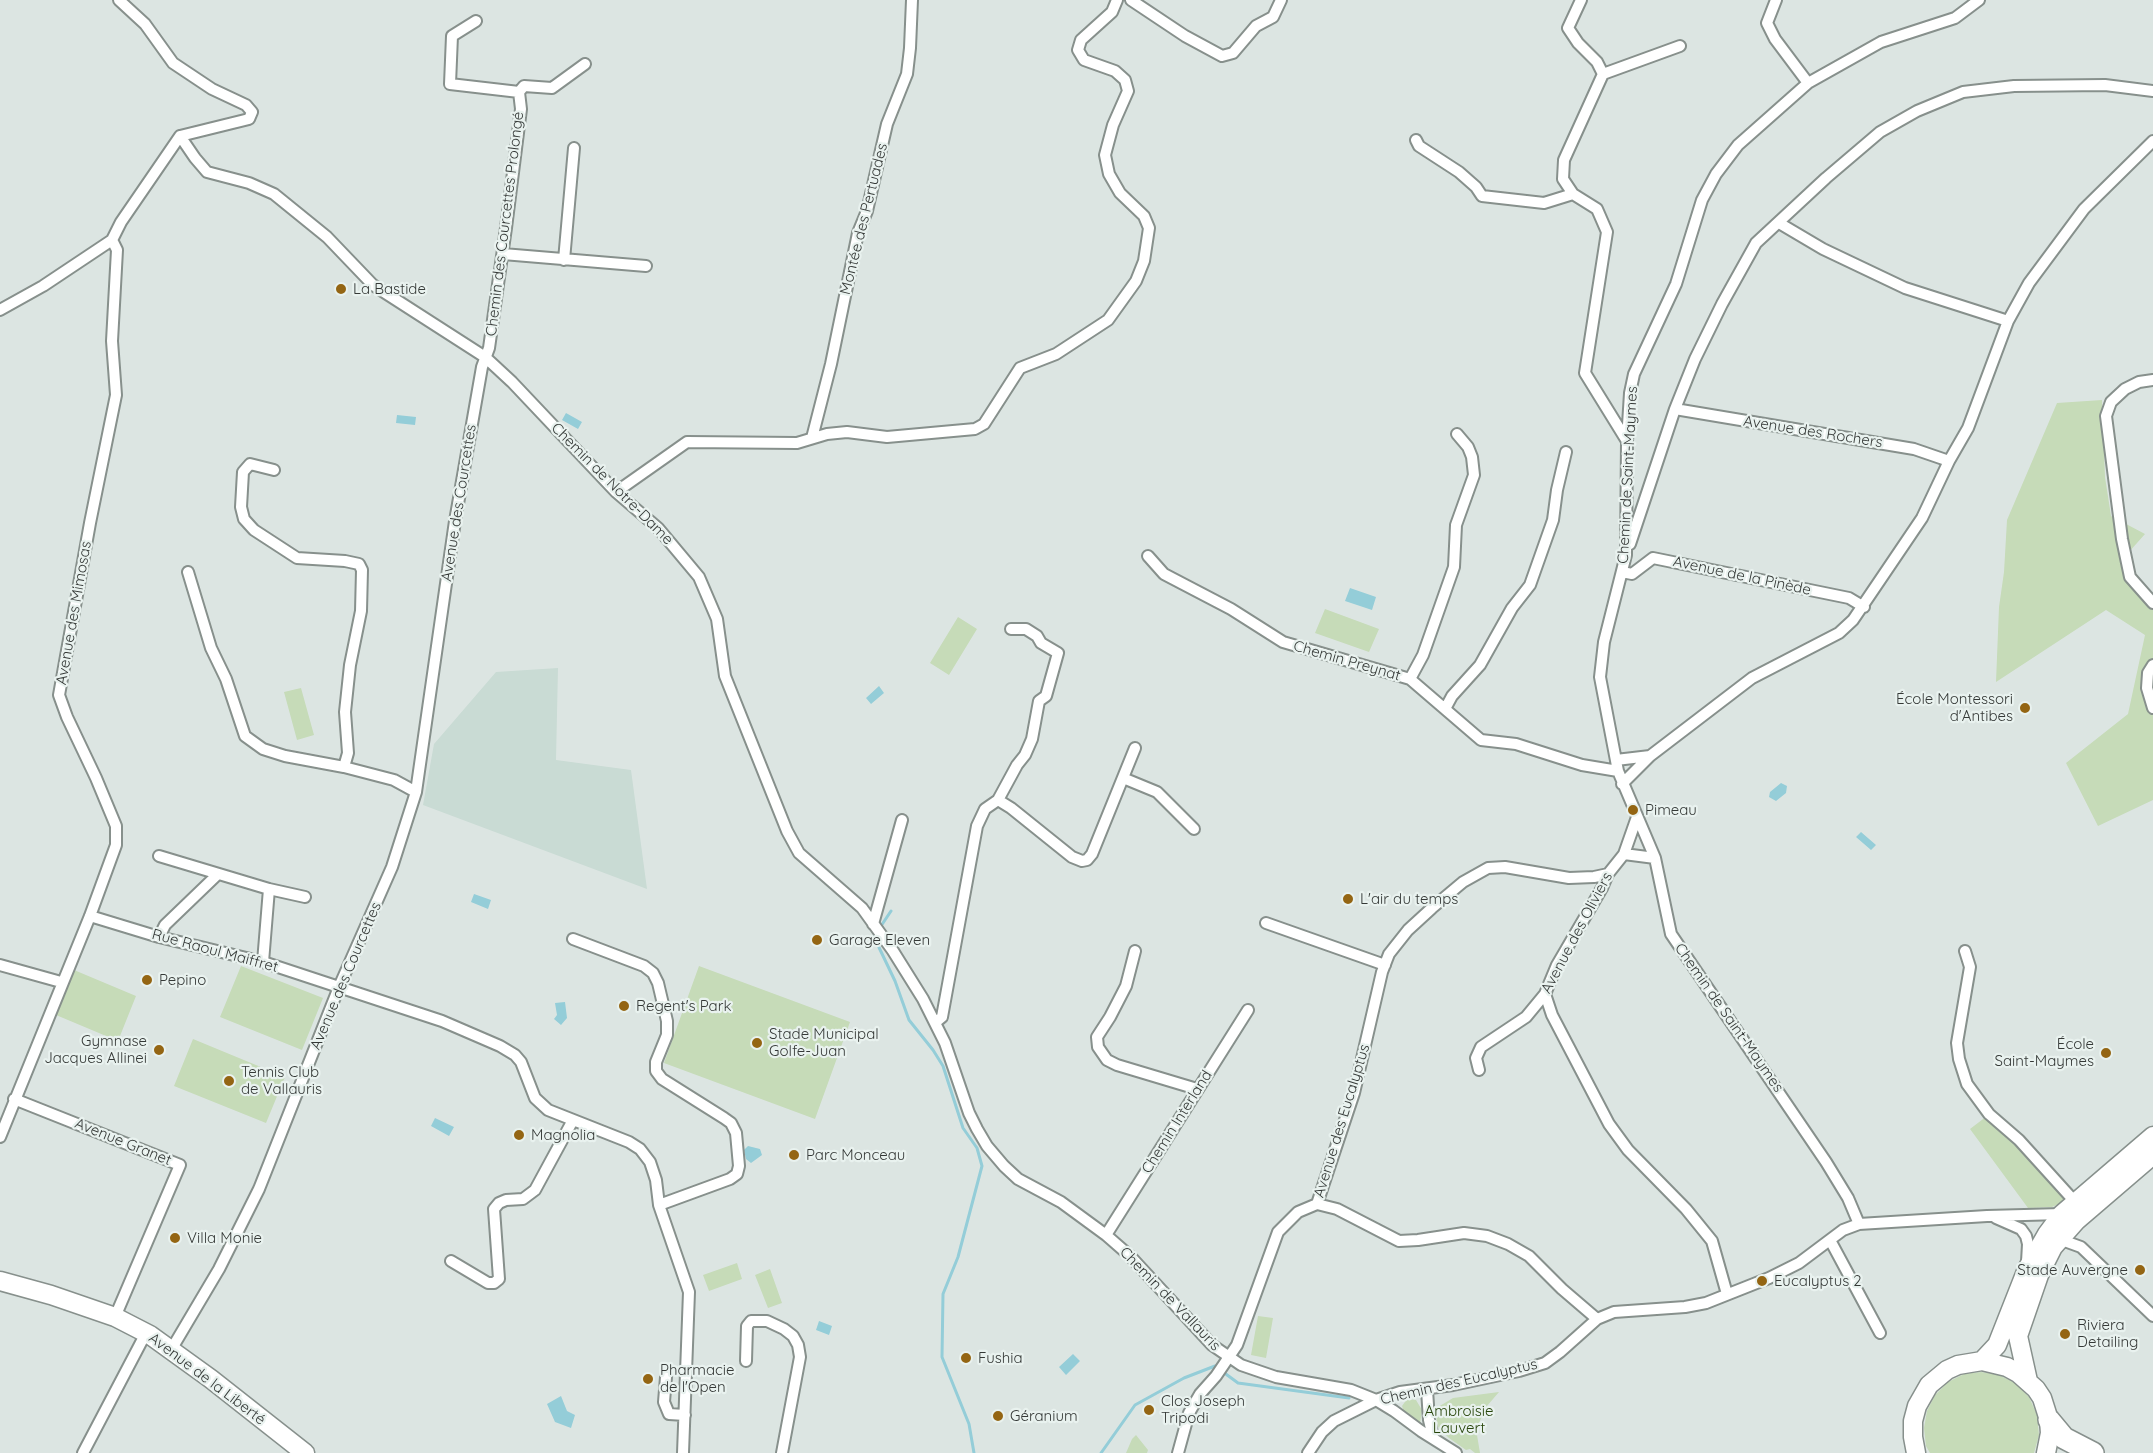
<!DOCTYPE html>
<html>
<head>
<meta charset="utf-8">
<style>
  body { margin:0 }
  canvas { display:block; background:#dce5e2 }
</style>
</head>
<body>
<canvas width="2153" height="1453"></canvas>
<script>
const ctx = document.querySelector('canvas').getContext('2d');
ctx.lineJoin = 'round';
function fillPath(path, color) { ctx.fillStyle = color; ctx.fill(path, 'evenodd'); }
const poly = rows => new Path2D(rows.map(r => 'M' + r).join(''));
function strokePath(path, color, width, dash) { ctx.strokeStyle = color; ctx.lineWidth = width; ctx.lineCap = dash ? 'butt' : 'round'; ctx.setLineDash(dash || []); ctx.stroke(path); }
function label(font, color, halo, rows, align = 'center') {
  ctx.font = font + ' Quicksand,sans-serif'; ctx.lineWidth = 4.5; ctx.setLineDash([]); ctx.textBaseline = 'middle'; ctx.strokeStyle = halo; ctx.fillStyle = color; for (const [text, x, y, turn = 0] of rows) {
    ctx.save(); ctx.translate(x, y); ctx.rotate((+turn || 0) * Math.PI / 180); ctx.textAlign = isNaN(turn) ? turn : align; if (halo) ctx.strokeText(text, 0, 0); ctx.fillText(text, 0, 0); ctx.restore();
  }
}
fillPath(poly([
  [558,668,556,760,631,770,647,889,423,805,434,744,496,672]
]), '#c9dbd4');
fillPath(poly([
  [2102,400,2105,477,2111,516,2145,534,2121,561,2153,598,2153,800,2098,826,2066,763,2128,714,2145,635,2106,610,1996,682,1999,607,2004,572,2007,520,2057,403],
  [1325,609,1379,629,1369,652,1315,633],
  [958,617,977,629,949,675,930,663],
  [301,688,314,735,297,740,284,692],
  [241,966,323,998,302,1050,220,1017],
  [699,966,850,1022,815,1119,664,1063],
  [74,970,136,996,118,1041,56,1015],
  [193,1039,285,1077,266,1123,174,1086],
  [1987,1116,2010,1137,2067,1198,2061,1203,2052,1207,2028,1208,1970,1129],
  [737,1263,742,1279,709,1291,703,1275],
  [770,1269,782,1303,768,1308,755,1275],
  [1258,1316,1273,1318,1266,1358,1251,1355],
  [1981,1372,1999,1375,2015,1383,2029,1397,2037,1415,2039,1435,2034,1453,1930,1453,1926,1446,1924,1428,1927,1411,1935,1395,1948,1382,1964,1374],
  [1499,1392,1487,1406,1478,1425,1477,1435,1480,1453,1475,1453,1470,1449,1466,1450,1449,1438,1438,1427,1436,1415,1438,1407,1453,1398],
  [1407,1399,1416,1400,1422,1410,1420,1424,1404,1412,1402,1406],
  [1136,1435,1148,1450,1147,1453,1126,1453,1132,1439]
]), '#c6dbb8');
fillPath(poly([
  [566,413,582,422,578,429,562,420],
  [397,415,416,417,415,425,396,423],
  [1350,588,1376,597,1372,610,1345,601],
  [879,686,884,693,871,704,866,698],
  [1781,783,1787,786,1786,793,1776,801,1769,797,1770,792],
  [1861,832,1876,845,1871,850,1856,837],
  [474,894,491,900,488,909,471,902],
  [565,1002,567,1018,561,1025,554,1019,557,1015,555,1003],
  [435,1118,454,1127,449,1136,431,1126],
  [748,1146,760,1149,762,1155,751,1163,746,1159,744,1150],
  [819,1321,832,1326,829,1335,816,1330],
  [1073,1354,1080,1361,1066,1375,1059,1367],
  [561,1396,567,1411,575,1415,571,1428,555,1422,547,1404]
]), '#94cdd8');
strokePath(poly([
  [881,926,891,911],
  [875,933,874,937,895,981,909,1020,933,1050,943,1066,963,1128,977,1148,982,1166,958,1257,943,1294,942,1357,969,1424,974,1453],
  [1101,1453,1135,1405,1184,1378,1215,1366,1238,1383,1349,1398]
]), '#94cdd8', 3);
const street = poly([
  [119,0,145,24,173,63,212,89,246,105,252,112,249,119,180,136],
  [1131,0,1185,36,1222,56,1233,53,1256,26,1273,17,1281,0],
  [1581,0,1568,28,1578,43,1597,62,1603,74],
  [1776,0,1767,23,1775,39,1808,83],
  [519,92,524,86,552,88,585,64],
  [180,136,195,158,207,172,249,183,274,194,327,237,373,285,485,357,512,382,616,492,658,528,699,577,717,619,725,676,787,831,799,853,862,908,893,951,923,999,945,1043,969,1113,977,1129,987,1146,1004,1166,1018,1179,1061,1202,1106,1235,1130,1256,1212,1345,1241,1365,1276,1377,1351,1390,1376,1400,1394,1411,1421,1431,1456,1453],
  [1416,140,1419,146,1459,172,1476,187,1482,196,1544,203,1573,194],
  [1779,223,1823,249,1905,288,2008,321],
  [503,254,646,266],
  [564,260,574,148],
  [0,310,43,286,112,240,121,222,180,136],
  [2153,380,2139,382,2125,389,2111,402,2106,416,2122,539,2130,577,2153,603],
  [1675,409,1914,449,1949,461],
  [812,438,831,364,858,233,867,211,887,124,907,74,910,48,912,0],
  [1627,441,1585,373,1607,232,1597,209,1573,194,1563,179,1564,160,1603,74,1680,46],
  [274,470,250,464,243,472,241,507,244,519,254,530,297,558,345,561,359,564,362,570,361,611,350,665,345,712,348,753,344,767],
  [616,492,687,442,797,443,827,434,847,432,887,437,975,429,984,424,1020,368,1056,354,1108,320,1136,281,1144,261,1149,228,1144,216,1120,193,1109,174,1105,155,1113,125,1128,91,1125,80,1115,71,1084,60,1078,50,1081,40,1112,12,1117,0],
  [1630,544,1675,409,1695,359,1722,304,1756,243,1826,178,1880,132,1917,111,1963,92,2014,86,2105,85,2153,91],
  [1148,556,1164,574,1231,609,1283,642,1410,679,1481,740,1516,744,1582,765,1618,771],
  [188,572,211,648,226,679,245,736,263,749,285,756,344,767,394,780,416,792],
  [1622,572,1632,574,1653,558,1849,598,1864,607],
  [2153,665,2148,673,2147,688,2153,708],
  [1410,679,1423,655,1454,567,1456,525,1474,475,1472,457,1468,447,1457,434],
  [1445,709,1452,696,1480,665,1512,608,1530,585,1553,520,1557,490,1566,452],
  [1616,760,1650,756],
  [1123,778,1157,792,1194,829],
  [1622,784,1650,756,1752,678,1839,633,1853,620,1922,518,1949,461,1968,428,2008,321,2029,283,2084,209,2153,141],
  [998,800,1011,808,1072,857,1082,861,1087,860,1092,854,1135,748],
  [1624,854,1655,858],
  [159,856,269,889,305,897],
  [90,916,159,937,263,962,442,1021,500,1046,515,1055,521,1062,535,1098,548,1110,629,1142,640,1149,650,1162,656,1180,659,1205,689,1292,683,1453],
  [1266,923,1385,965],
  [873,924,902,820],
  [159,937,165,925,218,874],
  [573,939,644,966,653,973,658,983,667,1021,667,1035,656,1062,656,1071,662,1079,724,1118,731,1123,736,1133,739,1166,737,1174,730,1179,659,1205],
  [1135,951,1126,986,1110,1017,1097,1037,1098,1047,1107,1060,1117,1065,1197,1089],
  [1965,951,1970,967,1957,1043,1959,1059,1967,1084,1989,1114,2019,1140,2076,1203],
  [263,962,269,889],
  [0,965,61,982],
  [1545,994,1552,1015,1609,1124,1628,1150,1686,1209,1712,1241,1727,1294],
  [936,1022,942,1017,977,826,985,809,998,800,1017,765,1025,755,1032,739,1039,701,1046,696,1058,653,1041,643,1037,636,1026,629,1011,629],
  [1479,1070,1476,1058,1481,1047,1526,1017,1545,994,1557,965,1602,888,1608,874,1624,854,1637,817],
  [14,1099,180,1165,115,1317],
  [0,1137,90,916,116,845,116,826,96,778,67,717,59,695,90,523,116,395,112,341,117,250,112,240],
  [1317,1204,1337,1209,1399,1241,1418,1240,1464,1233,1487,1236,1508,1244,1529,1256,1562,1289,1597,1319],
  [1996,1218,2021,1229,2026,1236,2028,1244,2027,1262],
  [1859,1224,1848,1198,1826,1162,1671,934,1655,858,1618,771,1600,677,1604,642,1626,555,1627,441,1630,393,1634,374,1676,284,1702,200,1716,174,1738,145,1808,83,1881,42,1955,18,1979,0],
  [1106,1235,1248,1010],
  [2059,1239,2081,1247,2153,1316],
  [1830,1240,1880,1333],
  [451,1261,488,1283,494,1283,499,1279,494,1209,499,1203,506,1200,523,1199,535,1190,573,1120],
  [171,1350,219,1269,259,1189,339,987,392,867,416,792,455,521,482,367,489,348,506,228,521,109,519,92,450,84,452,36,476,21],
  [746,1361,747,1326,751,1321,767,1321,784,1329,793,1336,798,1345,800,1357,782,1453],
  [666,1377,664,1402,669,1414,685,1415],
  [1427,1390,1429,1420,1433,1437],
  [83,1453,146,1333],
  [1178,1453,1189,1413,1200,1394,1216,1376,1237,1345,1278,1232,1298,1212,1317,1204,1354,1093,1382,972,1389,954,1408,930,1432,908,1463,882,1488,868,1505,867,1569,878,1594,877,1608,874],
  [1308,1453,1322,1432,1334,1421,1376,1400,1400,1392,1453,1385,1519,1371,1545,1363,1560,1352,1597,1319,1614,1312,1685,1307,1706,1303,1769,1278,1799,1263,1843,1230,1859,1224,1987,1216,2062,1214]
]);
const primary = poly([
  [0,1281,51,1295,115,1317,150,1335,211,1379,305,1453],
  [1982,1361,1997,1345,2027,1269,2047,1234,2062,1214,2153,1136],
  [2028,1381,2018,1336,2039,1275,2053,1247,2076,1221,2153,1155],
  [1916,1453,1913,1437,1913,1421,1917,1406,1929,1385,1947,1370,1958,1365,1982,1361,2007,1367,2018,1373,2036,1389,2042,1398,2049,1420,2050,1433,2046,1453]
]);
const highway = poly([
  [2049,1420,2064,1438,2093,1453]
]);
strokePath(street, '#87908c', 14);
strokePath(primary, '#87908c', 21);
strokePath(highway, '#87908c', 24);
strokePath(street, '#fff', 10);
strokePath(primary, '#fff', 18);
strokePath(highway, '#fff', 21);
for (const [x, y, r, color] of [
  [341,289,6,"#946513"],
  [2025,708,6,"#946513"],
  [1633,810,6,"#946513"],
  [1348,899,6,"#946513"],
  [817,940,6,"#946513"],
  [147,980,6,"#946513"],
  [624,1006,6,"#946513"],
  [757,1043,6,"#946513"],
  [159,1050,6,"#946513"],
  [2106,1053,6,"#946513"],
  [229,1081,6,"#946513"],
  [519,1135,6,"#946513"],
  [794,1155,6,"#946513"],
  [175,1238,6,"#946513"],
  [2140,1270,6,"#946513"],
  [1762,1281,6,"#946513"],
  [2065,1334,6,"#946513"],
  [966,1358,6,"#946513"],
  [648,1379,6,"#946513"],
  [1149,1410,6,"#946513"],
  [998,1416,6,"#946513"]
]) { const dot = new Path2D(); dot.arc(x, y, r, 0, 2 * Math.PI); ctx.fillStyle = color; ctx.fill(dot); strokePath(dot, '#e9f2ef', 2); }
label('15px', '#353937', '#e9f2ef', [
  ["Montée des Pertuades",864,219,-76],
  ["Chemin des Courcettes Prolongé",505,224,-83],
  ["Avenue des Rochers",1813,432,9],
  ["Chemin de Saint-Maymes",1628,475,-87],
  ["Chemin de Notre-Dame",612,484,45],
  ["Avenue des Courcettes",459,503,-81],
  ["Avenue de la Pinède",1742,576,12],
  ["Avenue des Mimosas",74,613,-80],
  ["Chemin Preynat",1347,661,16],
  ["Avenue des Oliviers",1577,933,-62],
  ["Rue Raoul Maiffret",215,951,15],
  ["Avenue des Courcettes",346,976,-67],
  ["Chemin de Saint-Maymes",1729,1018,55],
  ["Avenue des Eucalyptus",1342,1121,-73],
  ["Chemin Interland",1177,1122,-58],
  ["Avenue Granet",123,1142,22],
  ["Chemin de Vallauris",1170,1299,46],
  ["Avenue de la Liberté",207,1379,37],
  ["Chemin des Eucalyptus",1459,1382,-13]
]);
label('15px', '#353937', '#e9f2ef', [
  ["La Bastide",353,289],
  ["École Montessori",2013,699,"right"],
  ["d'Antibes",2013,716,"right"],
  ["Pimeau",1645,810],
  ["L'air du temps",1360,899],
  ["Garage Eleven",829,940],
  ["Pepino",159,980],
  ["Regent's Park",636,1006],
  ["Stade Municipal",769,1034],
  ["Golfe-Juan",769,1051],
  ["Gymnase",147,1041,"right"],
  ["Jacques Allinei",147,1058,"right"],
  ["École",2094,1044,"right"],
  ["Saint-Maymes",2094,1061,"right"],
  ["Tennis Club",241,1072],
  ["de Vallauris",241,1089],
  ["Magnolia",531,1135],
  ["Parc Monceau",806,1155],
  ["Villa Monie",187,1238],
  ["Stade Auvergne",2128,1270,"right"],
  ["Eucalyptus 2",1774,1281],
  ["Riviera",2077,1325],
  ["Detailing",2077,1342],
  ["Fushia",978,1358],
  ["Pharmacie",660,1370],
  ["de l'Open",660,1387],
  ["Clos Joseph",1161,1401],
  ["Tripodi",1161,1418],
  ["Géranium",1010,1416]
], 'left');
label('15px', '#27450a', '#e9f2ef', [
  ["Ambroisie",1459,1411],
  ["Lauvert",1459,1428]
]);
</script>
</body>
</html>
